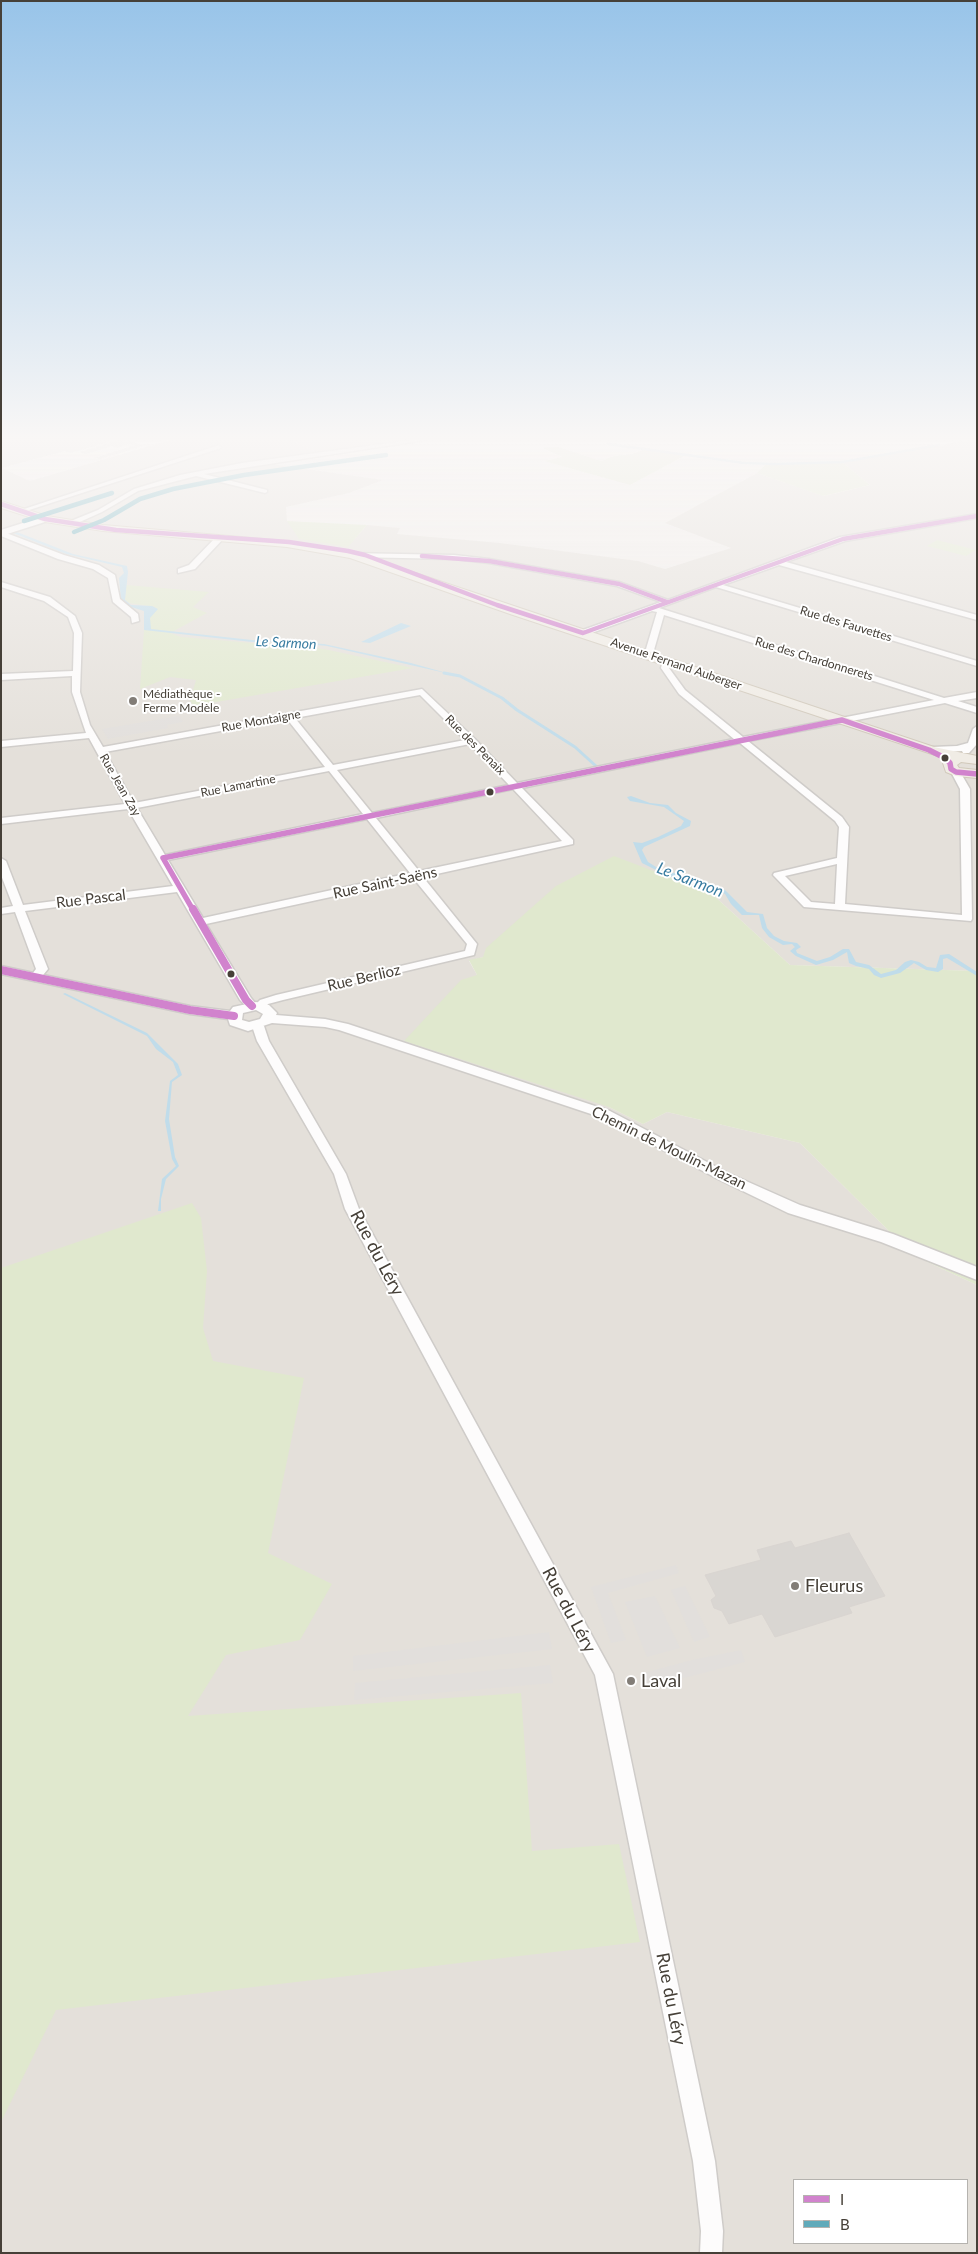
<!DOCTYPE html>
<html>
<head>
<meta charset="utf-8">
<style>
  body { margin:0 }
  #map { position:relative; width:978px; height:2254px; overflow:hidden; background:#f1eeeb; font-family:Lato,sans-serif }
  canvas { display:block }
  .frame { position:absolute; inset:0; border:2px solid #464038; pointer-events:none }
  .legend { position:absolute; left:793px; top:2179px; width:175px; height:65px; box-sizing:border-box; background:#fff; border:1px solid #b5b3af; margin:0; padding:6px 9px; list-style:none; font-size:15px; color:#464038 }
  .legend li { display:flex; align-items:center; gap:10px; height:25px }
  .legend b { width:25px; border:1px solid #b5b3af }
</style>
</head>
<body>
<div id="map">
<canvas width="978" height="2254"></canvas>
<div class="frame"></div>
<ul class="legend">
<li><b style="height:6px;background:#d183cd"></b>I</li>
<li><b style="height:6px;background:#60aaba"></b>B</li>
</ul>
</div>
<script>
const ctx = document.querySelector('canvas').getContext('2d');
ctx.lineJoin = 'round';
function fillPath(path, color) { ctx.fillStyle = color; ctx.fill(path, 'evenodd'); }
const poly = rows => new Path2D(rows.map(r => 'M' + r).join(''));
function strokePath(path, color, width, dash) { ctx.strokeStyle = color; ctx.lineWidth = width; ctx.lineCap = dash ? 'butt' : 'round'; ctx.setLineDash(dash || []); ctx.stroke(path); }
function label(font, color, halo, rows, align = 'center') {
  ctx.font = font + ' Lato,sans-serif'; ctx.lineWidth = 4; ctx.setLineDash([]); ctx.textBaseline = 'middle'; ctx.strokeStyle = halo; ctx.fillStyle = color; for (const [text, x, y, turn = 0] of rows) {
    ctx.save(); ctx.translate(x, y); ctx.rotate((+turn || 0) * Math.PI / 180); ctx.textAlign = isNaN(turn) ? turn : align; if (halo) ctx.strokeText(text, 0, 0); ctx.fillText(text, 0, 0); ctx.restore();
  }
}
fillPath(poly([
  [1,440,115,440,71,453,65,451,2,468,30,481,170,440,290,440,320,453,323,457,272,464,383,480,349,493,286,507,287,521,348,546,367,525,400,528,397,534,500,543,638,561,665,569,731,548,665,523,757,473,824,496,870,485,842,462,944,445,966,440,977,440,977,971,790,965,711,893,469,961,477,975,609,1107,643,1124,667,1112,800,1143,886,1228,906,1252,977,1285,977,2253,1,2253],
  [794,2180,967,2180,967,2243,794,2243]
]), '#e4e0da');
fillPath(poly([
  [290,440,409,440,320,453]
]), '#ebe2d8');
fillPath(poly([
  [558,447,601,461,614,456,632,454,646,449,686,455,630,485,544,461,562,457,543,448],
  [842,462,870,485,823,496,757,473,766,464],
  [287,521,367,525,348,547,299,539],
  [937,540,976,550,966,556,927,546],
  [126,585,209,592,193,607,207,613,170,633,181,637,324,649,413,668,193,706,190,700,196,680,170,677,140,689,144,630,155,607,129,603,125,600],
  [614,856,711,893,790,965,977,971,977,1285,906,1252,886,1228,800,1143,667,1112,643,1124,609,1107,404,1041,461,980,477,975,469,960,483,957,486,948,556,886],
  [192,1203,201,1218,207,1271,203,1328,213,1361,304,1378,268,1553,332,1584,300,1640,226,1655,188,1716,521,1693,532,1851,619,1844,640,1942,56,2010,1,2122,1,1268]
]), '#e0e8ce');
fillPath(poly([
  [119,440,130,440,128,440,143,446,100,459,94,458,135,445,129,444,117,448,112,446,86,454,79,452],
  [179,716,183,722,167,725,168,728,108,739,102,729],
  [676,1565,679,1573,608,1593,626,1640,611,1643,591,1587],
  [685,1586,710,1637,694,1642,671,1590],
  [655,1596,680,1648,647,1657,625,1602],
  [549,1632,552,1649,353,1671,353,1656],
  [741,1650,745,1662,646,1688,640,1674,692,1660],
  [550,1665,553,1683,354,1700,355,1683]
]), '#e2dfdc');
fillPath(poly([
  [17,532,73,554,127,566,128,572,125,600,131,605,152,606,158,609,150,618,151,629,252,640,324,644,411,663,450,674,327,646,296,643,284,645,276,642,252,642,144,630,144,611,128,606,121,600,119,578,124,573,122,567,66,554,13,533],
  [401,623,411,626,370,643,361,642],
  [631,796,650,803,668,805,676,813,691,821,690,826,644,847,642,850,648,862,661,870,700,879,725,890,747,912,763,914,767,928,774,936,784,941,797,943,801,947,796,950,797,953,817,961,830,957,843,949,849,949,856,962,869,965,881,974,896,970,905,962,911,960,919,962,927,967,936,968,940,955,949,954,977,972,977,976,947,958,943,959,943,969,938,972,926,970,914,963,900,973,881,978,874,975,869,969,856,966,849,963,847,952,833,960,816,965,796,956,790,951,795,947,792,944,783,945,769,937,762,928,759,915,742,915,731,904,725,894,698,882,692,883,668,876,642,863,633,842,642,843,658,837,681,826,684,821,664,807,630,801,627,797],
  [65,993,147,1033,178,1064,182,1075,172,1082,169,1119,175,1157,179,1166,166,1179,161,1199,161,1211,158,1211,162,1179,176,1166,172,1159,165,1121,170,1081,178,1075,173,1062,156,1049,147,1036,63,994]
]), '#c0dcea');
strokePath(poly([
  [608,444,744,463,775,464,842,462,939,445]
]), '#c0dcea', 2.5);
strokePath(poly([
  [444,673,460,676,502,698,517,710,575,747,597,767]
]), '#c0dcea', 3);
const building = poly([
  [849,1533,885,1596,849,1607,852,1613,775,1637,762,1614,729,1624,722,1611,714,1608,711,1600,716,1596,705,1575,761,1560,757,1550,791,1541,795,1548,849,1533]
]);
fillPath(building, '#d9d6d2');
strokePath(building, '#d9d5d1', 1);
const minor = poly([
  [412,440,425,440,204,474,267,490,267,492,265,493,196,476,138,491,102,512,73,525,66,523,98,510,134,489,180,475,242,463,412,440],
  [219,445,221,448,23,512,18,511,219,445],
  [977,514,977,518,845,541,786,562,977,615,977,620,779,565,723,585,977,661,977,666,716,587,659,608,944,698,977,692,977,698,958,701,977,707,977,713,945,703,748,741,842,817,849,827,845,904,962,915,960,789,951,772,956,769,959,770,970,789,972,919,971,921,804,907,773,875,774,873,837,858,839,827,835,821,740,743,522,788,573,840,573,844,423,877,477,944,474,955,283,1000,268,1004,264,1009,260,1010,252,1009,248,1008,240,1000,177,892,25,911,48,969,39,980,35,981,29,978,36,969,15,912,1,914,1,908,13,906,1,875,1,858,6,861,23,905,173,886,128,809,1,824,1,818,125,804,89,738,1,747,1,741,86,733,72,692,72,676,1,680,1,674,73,671,74,633,68,617,44,601,1,587,1,582,50,597,75,616,82,633,80,692,90,725,103,747,422,689,475,739,517,783,734,739,679,694,661,668,662,664,670,659,674,662,669,668,685,690,743,737,934,700,664,615,654,650,648,656,642,656,641,654,646,649,657,612,652,611,586,635,580,635,580,631,661,602,617,586,489,563,454,559,352,557,349,557,349,553,454,555,489,559,619,582,668,600,840,537,977,514],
  [420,695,465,740,333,765,295,718,420,695],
  [287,719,325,767,134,803,105,752,287,719],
  [470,744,509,785,372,813,337,770,470,744],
  [329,771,363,814,165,855,137,808,329,771],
  [513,789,562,841,419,871,376,818,513,789],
  [367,819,410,873,203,918,168,860,367,819],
  [837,864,835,904,811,902,785,876,837,864],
  [414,879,467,944,465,951,276,995,260,1000,256,1004,251,998,206,924,414,879],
  [1,531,64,555,99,565,115,575,120,599,138,614,139,621,132,623,131,617,113,602,108,578,93,569,58,559,1,536,1,531],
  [217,536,224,538,195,569,178,573,178,569,189,565,217,536],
  [977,726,977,744,969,753,963,753,962,751,932,753,927,750,932,747,957,746,968,743,973,729,977,726],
  [258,1023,264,1026,269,1041,346,1174,359,1209,613,1674,715,2161,723,2231,722,2253,700,2253,701,2231,693,2161,595,1675,345,1209,334,1174,257,1041,252,1026,258,1023]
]);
const tertiary = poly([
  [45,516,49,519,48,521,1,536,1,530,45,516],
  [1,966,190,1006,230,1011,233,1007,256,1002,269,1005,277,1013,276,1015,325,1019,348,1024,610,1111,728,1173,800,1205,893,1234,977,1267,977,1280,881,1242,788,1213,718,1179,600,1117,339,1030,325,1027,272,1023,248,1031,230,1025,228,1019,190,1014,1,974,1,966],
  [256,1010,263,1014,260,1019,249,1022,242,1020,243,1013,256,1010]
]);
const primary = poly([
  [1,501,47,516,103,525,287,541,356,553,934,747,977,756,977,764,961,762,957,765,959,768,977,770,977,778,956,776,946,772,943,763,947,759,510,614,350,558,287,547,103,531,45,522,1,508,1,501]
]);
strokePath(minor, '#cfccc9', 3);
strokePath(tertiary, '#cfccc9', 3);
strokePath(primary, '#d1c9bb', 2);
fillPath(minor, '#fdfcfc');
fillPath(tertiary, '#fdfcfc');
fillPath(primary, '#f0ece5');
strokePath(poly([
  [1,504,45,519,116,530,289,542,348,551,365,555,497,605,583,633,843,539,977,516],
  [422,556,489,561,619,584,667,602]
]), '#d183cd', 4.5);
strokePath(poly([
  [842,720,929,750,945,758,950,763,951,769,956,772,977,774],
  [163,858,842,720],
  [163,858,193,910]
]), '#d183cd', 5.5);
strokePath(poly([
  [193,909,246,1000,252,1006],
  [1,970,190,1010,234,1016]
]), '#d183cd', 8);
strokePath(poly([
  [24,521,112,493],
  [74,532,104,520,140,499,173,489,244,475,386,455]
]), '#60aaba', 4.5);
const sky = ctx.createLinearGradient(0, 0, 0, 755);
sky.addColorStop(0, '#98c4e9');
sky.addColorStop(0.58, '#f9f7f6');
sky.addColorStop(1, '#f9f7f600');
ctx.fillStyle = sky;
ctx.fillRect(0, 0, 978, 755);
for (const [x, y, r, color] of [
  [133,701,5,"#827d77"],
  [945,758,4.5,"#464038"],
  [490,792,4.5,"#464038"],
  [231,974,4.5,"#464038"],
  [795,1586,5,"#827d77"],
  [631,1681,5,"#827d77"]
]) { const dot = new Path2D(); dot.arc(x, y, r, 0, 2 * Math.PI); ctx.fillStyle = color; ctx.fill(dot); strokePath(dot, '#fff', 2); }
label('12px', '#464038', '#fff', [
  ["Rue des Fauvettes",846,624,17],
  ["Rue des Chardonnerets",814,659,17],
  ["Avenue Fernand Auberger",676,664,19],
  ["Rue Montaigne",261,721,-10],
  ["Rue des Penaix",475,745,45],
  ["Rue Jean Zay",120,785,60],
  ["Rue Lamartine",238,786,-11]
]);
label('12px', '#464038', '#fff', [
  ["Médiathèque -",143,694],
  ["Ferme Modèle",143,708]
], 'left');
label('italic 14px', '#387ca1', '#fff', [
  ["Le Sarmon",286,643,3]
]);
label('15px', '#464038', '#fff', [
  ["Rue Saint-Saëns",385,883,-12],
  ["Rue Pascal",91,899,-7],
  ["Rue Berlioz",364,978,-13],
  ["Chemin de Moulin-Mazan",669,1148,26]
]);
label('italic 16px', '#387ca1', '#fff', [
  ["Le Sarmon",690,880,21]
]);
label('18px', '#464038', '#fff', [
  ["Rue du Léry",377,1253,62],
  ["Rue du Léry",569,1610,62],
  ["Rue du Léry",671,1999,79]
]);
label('18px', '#464038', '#fff', [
  ["Fleurus",805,1586],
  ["Laval",641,1681]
], 'left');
</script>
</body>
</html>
